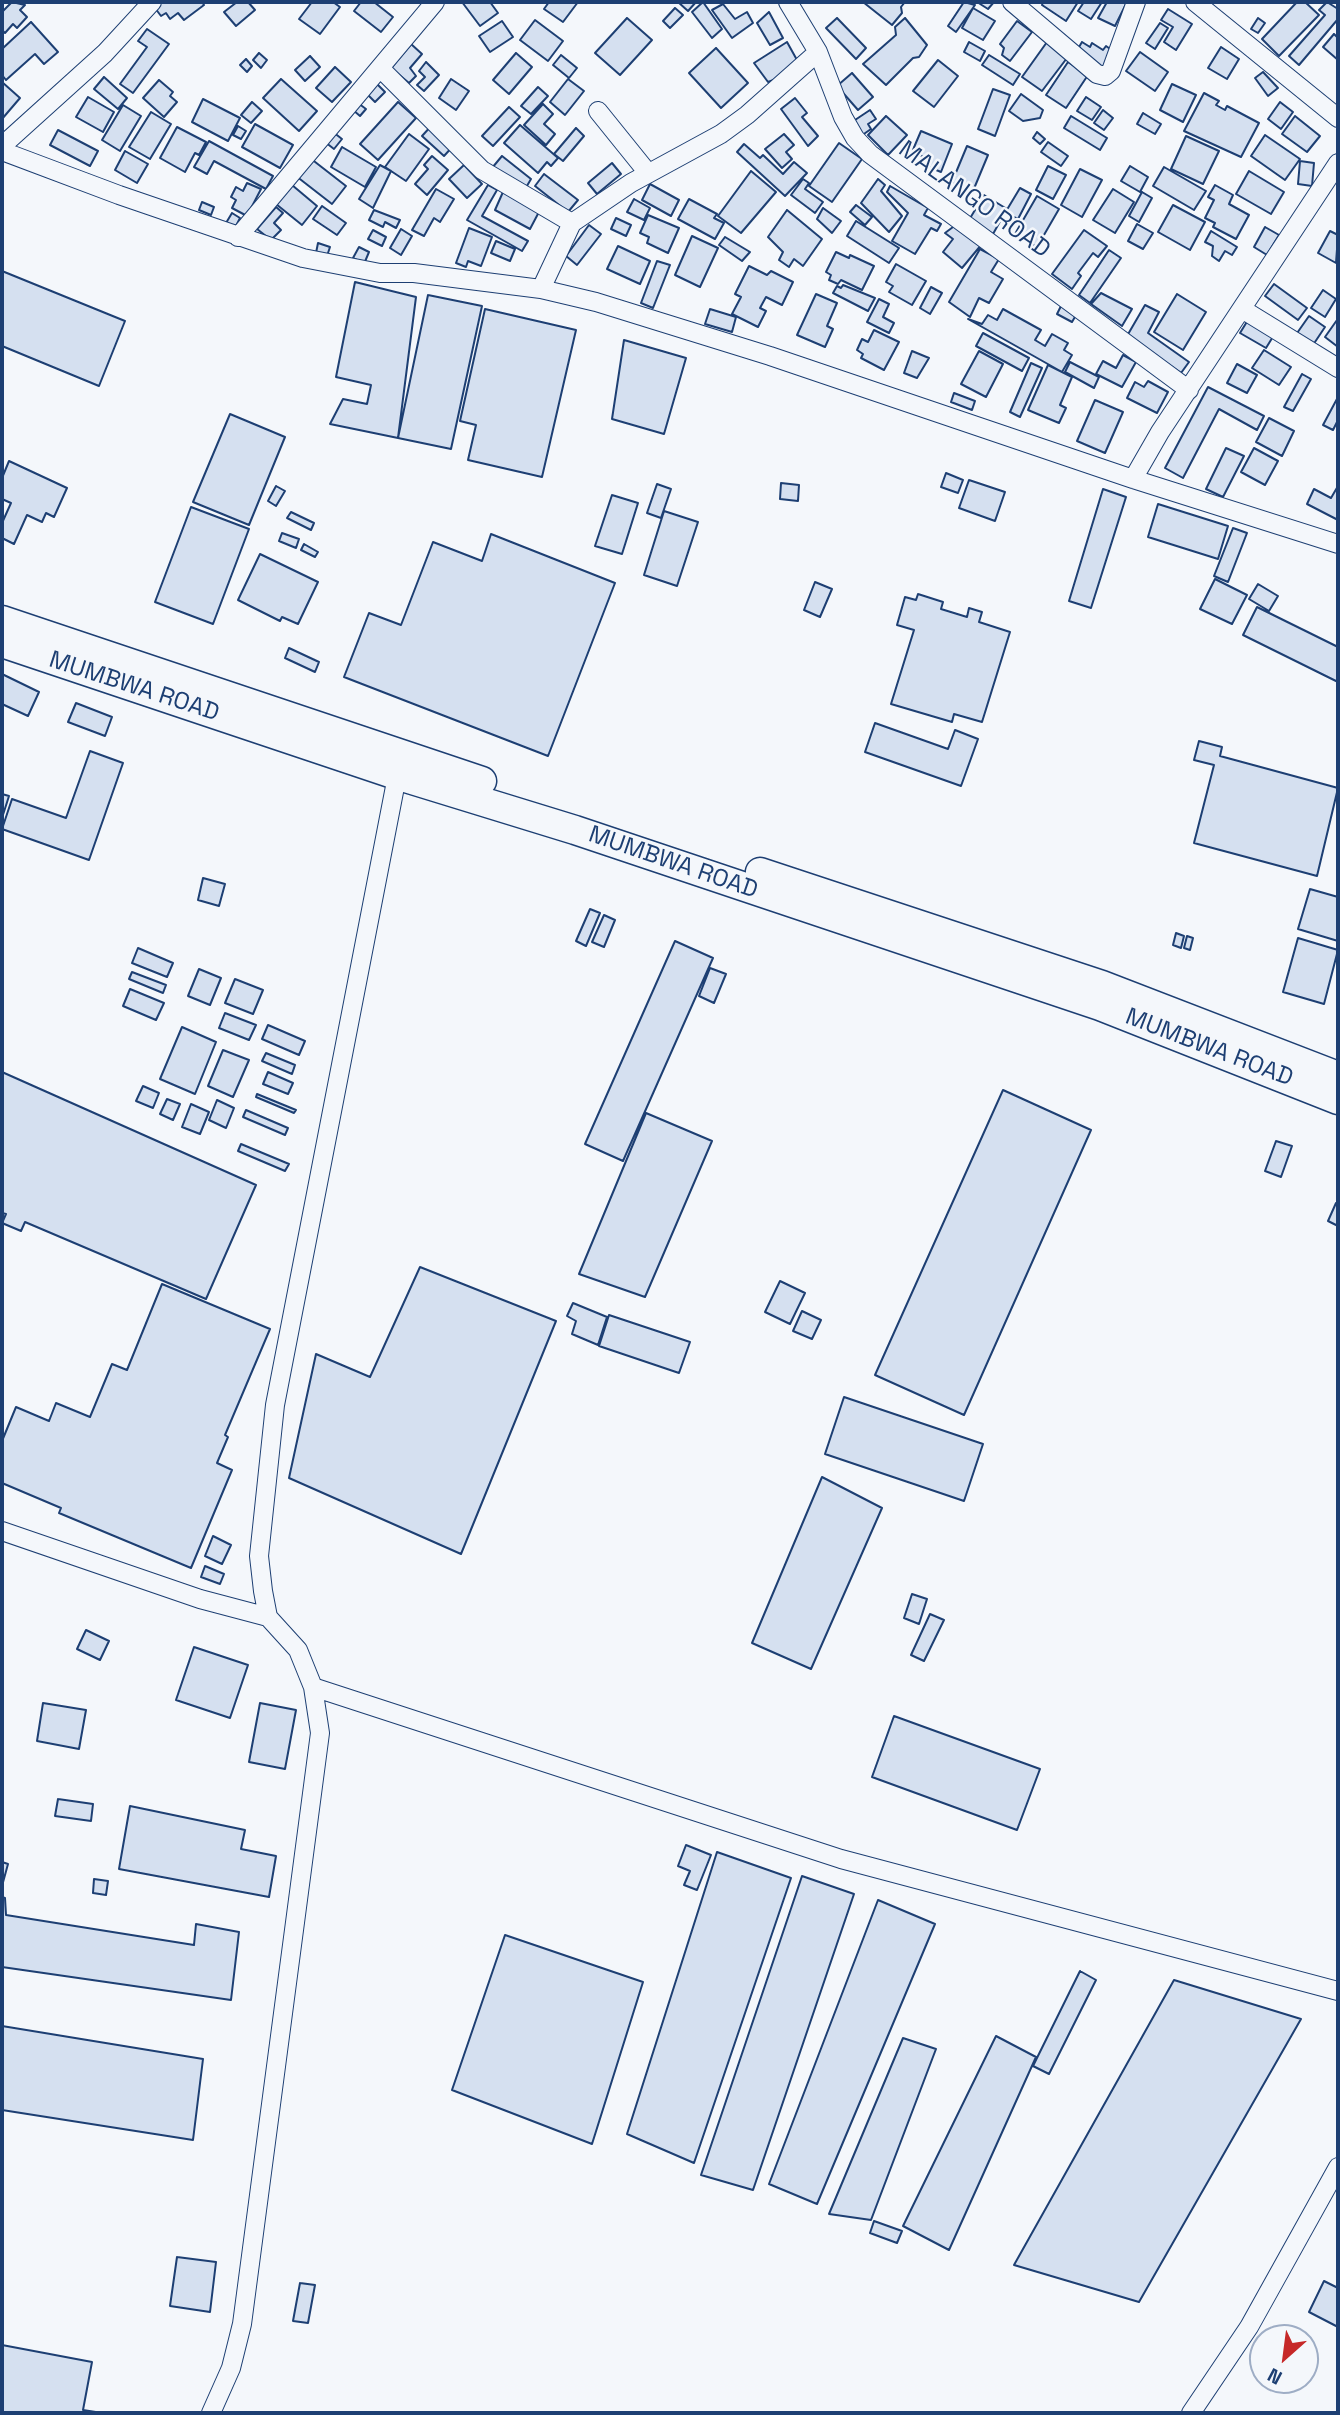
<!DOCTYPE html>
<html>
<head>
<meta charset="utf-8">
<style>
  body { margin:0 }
  #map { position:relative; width:1340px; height:2415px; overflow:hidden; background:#f4f7fb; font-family:"Space Grotesk",sans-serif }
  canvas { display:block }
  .frame { position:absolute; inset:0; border:4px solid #1d3f73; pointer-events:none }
  .north { position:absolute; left:1249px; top:2324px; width:70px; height:70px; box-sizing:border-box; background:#f4f7fb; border:2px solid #9eadc5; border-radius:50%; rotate:208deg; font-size:19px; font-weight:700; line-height:28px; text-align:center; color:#1d3f73 }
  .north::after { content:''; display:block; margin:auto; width:24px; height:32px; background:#c62828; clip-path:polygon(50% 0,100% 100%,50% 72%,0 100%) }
</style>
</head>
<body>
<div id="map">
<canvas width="1340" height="2415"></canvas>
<div class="frame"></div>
<div class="north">N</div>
</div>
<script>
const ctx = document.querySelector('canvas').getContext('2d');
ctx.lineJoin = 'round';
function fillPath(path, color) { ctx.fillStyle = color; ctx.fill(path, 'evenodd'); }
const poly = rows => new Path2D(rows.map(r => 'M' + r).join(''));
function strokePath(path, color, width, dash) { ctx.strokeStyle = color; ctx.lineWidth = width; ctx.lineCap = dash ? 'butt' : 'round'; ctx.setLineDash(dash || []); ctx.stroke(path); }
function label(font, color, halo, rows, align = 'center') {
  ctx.font = font + ' "Space Grotesk",sans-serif'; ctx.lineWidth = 5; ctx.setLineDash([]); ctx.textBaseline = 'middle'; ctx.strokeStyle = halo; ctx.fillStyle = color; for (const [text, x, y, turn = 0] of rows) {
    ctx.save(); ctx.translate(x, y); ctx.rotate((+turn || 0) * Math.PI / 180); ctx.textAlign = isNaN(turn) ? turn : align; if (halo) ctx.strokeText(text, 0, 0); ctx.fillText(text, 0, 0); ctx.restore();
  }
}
const building = poly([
  [12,2,25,5,20,10,27,17,17,28,13,24,5,33,2,30,2,12,12,2],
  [156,2,202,2,204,5,184,20,178,13,170,19,166,13,161,16,152,4,156,2],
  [237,2,248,2,255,10,236,26,224,12,237,2],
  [312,2,333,2,340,7,320,34,299,19,312,2],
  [361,2,374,2,393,17,381,32,354,11,361,2],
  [462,2,490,2,498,13,480,26,462,2],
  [549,2,578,2,563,22,544,9,549,2],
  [678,2,696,2,688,11,678,2],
  [703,2,722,29,712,38,692,12,703,2],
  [863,2,905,2,901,7,902,13,892,25,863,2],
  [964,2,975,5,956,32,948,26,964,2],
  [977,2,994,2,988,9,977,2],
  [1043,2,1078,2,1066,21,1042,5,1043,2],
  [1084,2,1102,2,1091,19,1078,11,1084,2],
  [1107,2,1127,2,1115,26,1098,18,1107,2],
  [1297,2,1305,2,1319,15,1279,56,1262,39,1297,2],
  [1327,2,1338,9,1338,19,1299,65,1289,56,1325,15,1319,10,1327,2],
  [723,4,735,19,747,12,753,23,732,38,712,10,723,4],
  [675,8,683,15,670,28,663,21,675,8],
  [973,8,995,21,983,40,962,28,973,8],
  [1168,9,1192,24,1176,50,1164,42,1173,27,1161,20,1168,9],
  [769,12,783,38,770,45,757,23,769,12],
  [627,18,652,40,620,75,595,53,627,18],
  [837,18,866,48,856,59,826,28,837,18],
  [905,18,927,45,919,57,913,58,886,85,863,64,896,35,895,27,905,18],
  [1258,18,1265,23,1258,33,1251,29,1258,18],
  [535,20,563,41,548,61,520,40,535,20],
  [502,21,513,37,490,52,479,36,502,21],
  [1017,21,1032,32,1010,61,1002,55,1004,48,1000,44,1017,21],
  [31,22,58,52,44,64,35,54,6,80,2,75,2,49,31,22],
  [1160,23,1168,28,1155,49,1146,43,1160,23],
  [147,29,169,44,133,93,120,84,147,47,138,41,147,29],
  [1334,34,1338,38,1338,60,1323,47,1334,34],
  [787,42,797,60,779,78,768,82,754,63,787,42],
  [969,42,985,51,980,61,964,52,969,42],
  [1047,42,1067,58,1042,91,1022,77,1047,42],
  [1082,42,1090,47,1092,43,1103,50,1106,46,1113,51,1102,68,1076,52,1082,42],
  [411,44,422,54,410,68,416,76,409,83,391,68,411,44],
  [1221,47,1239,59,1227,79,1208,68,1221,47],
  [716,48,748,83,721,108,689,73,716,48],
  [1140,52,1168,72,1155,91,1126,71,1140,52],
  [259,53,267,60,261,68,253,60,259,53],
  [516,53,532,67,509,94,493,80,516,53],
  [561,55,577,68,569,78,553,65,561,55],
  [989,55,1020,74,1013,85,982,65,989,55],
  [310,56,320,67,305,81,295,70,310,56],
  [246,59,252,66,247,72,240,65,246,59],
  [938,60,958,76,934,107,913,91,938,60],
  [426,62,439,75,424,91,417,85,425,77,419,71,426,62],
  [1068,62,1088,75,1066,108,1046,95,1068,62],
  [335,67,351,82,332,102,316,88,335,67],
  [1263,72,1278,88,1268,96,1255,78,1263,72],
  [852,73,873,97,858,110,837,86,852,73],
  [104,77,127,98,118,109,94,89,104,77],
  [281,79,317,111,299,131,263,98,281,79],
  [451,79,469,91,456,110,439,98,451,79],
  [568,79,584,91,565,115,550,102,568,79],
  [159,80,173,92,170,96,177,102,164,117,143,98,159,80],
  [2,82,20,98,2,119,2,82],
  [375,82,385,92,375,102,365,92,375,82],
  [1172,84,1196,95,1183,122,1160,110,1172,84],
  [538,87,548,96,531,114,521,106,538,87],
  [993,89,1010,95,995,136,978,129,993,89],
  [1204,93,1219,101,1216,105,1225,110,1227,106,1259,123,1241,157,1184,131,1204,93],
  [1021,94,1043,110,1040,118,1023,121,1009,111,1021,94],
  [88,97,114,112,103,132,76,117,88,97],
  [1086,97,1101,107,1092,120,1077,111,1086,97],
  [795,98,807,113,802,117,818,136,808,146,781,109,795,98],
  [203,99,240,118,228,141,192,122,203,99],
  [252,102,262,111,251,123,241,115,252,102],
  [398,102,416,118,378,160,360,144,398,102],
  [1280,102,1293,112,1281,129,1268,119,1280,102],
  [358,103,366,109,360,116,353,110,358,103],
  [543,104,553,114,544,124,555,134,546,145,524,125,543,104],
  [123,105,141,116,120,151,102,140,123,105],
  [509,107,520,117,493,146,482,136,509,107],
  [870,110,876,119,868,124,871,129,861,136,852,122,870,110],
  [1103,110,1113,118,1104,130,1094,123,1103,110],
  [151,112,171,124,150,159,129,147,151,112],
  [1143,113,1161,124,1155,134,1137,124,1143,113],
  [886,116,907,135,888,155,868,135,886,116],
  [1071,116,1107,138,1100,150,1064,128,1071,116],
  [1295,116,1320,136,1307,152,1282,134,1295,116],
  [255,124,293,145,280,168,242,147,255,124],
  [433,124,455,144,444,156,422,136,433,124],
  [520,125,558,158,551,166,547,162,538,173,504,143,520,125],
  [238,126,246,131,241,139,233,135,238,126],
  [177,127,206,142,199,155,195,153,185,172,160,158,177,127],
  [576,128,584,136,563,161,554,154,576,128],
  [58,130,98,151,90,166,50,145,58,130],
  [921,131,952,144,941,172,919,163,924,157,912,152,921,131],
  [333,132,342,139,334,149,325,142,333,132],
  [1037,132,1045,139,1040,144,1033,138,1037,132],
  [409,134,429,149,406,181,385,167,409,134],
  [784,134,794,145,786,152,792,159,782,168,765,149,784,134],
  [1265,135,1300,159,1285,180,1251,156,1265,135],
  [1186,136,1219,151,1203,184,1171,169,1186,136],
  [209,141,273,176,266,189,214,161,207,174,194,167,209,141],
  [1048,142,1068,156,1061,166,1041,152,1048,142],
  [839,143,862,159,832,202,809,186,839,143],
  [744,144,760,158,763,155,783,174,794,162,807,173,785,196,737,152,744,144],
  [967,146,988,155,973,191,952,182,967,146],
  [342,147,376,167,365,187,331,167,342,147],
  [125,151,148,164,137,183,115,170,125,151],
  [432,156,448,170,427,195,415,184,428,169,424,165,432,156],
  [502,156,531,179,524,191,492,168,502,156],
  [310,158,346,186,332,204,296,176,310,158],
  [1300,161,1314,163,1312,186,1298,184,1300,161],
  [612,163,621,174,597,194,588,183,612,163],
  [380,165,391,171,373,208,359,199,380,165],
  [464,165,482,184,467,198,449,179,464,165],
  [1048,166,1066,175,1053,199,1036,190,1048,166],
  [1130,166,1148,177,1140,192,1121,181,1130,166],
  [1164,167,1206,191,1194,210,1153,186,1164,167],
  [1080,169,1102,180,1082,217,1061,205,1080,169],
  [751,171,776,192,741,233,718,216,751,171],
  [1249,171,1284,192,1271,214,1236,194,1249,171],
  [544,174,578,200,568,212,535,186,544,174],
  [803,179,809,183,805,189,823,202,815,213,791,195,803,179],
  [878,179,885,185,881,191,902,216,889,232,861,203,878,179],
  [247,183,261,189,247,216,232,208,236,200,231,197,236,187,243,191,247,183],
  [650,184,679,200,671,216,642,200,650,184],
  [292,185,317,206,302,225,276,204,292,185],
  [488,185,497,190,482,216,528,241,522,251,467,220,488,185],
  [1215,185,1233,195,1229,204,1249,215,1236,239,1213,227,1215,223,1205,218,1214,200,1208,197,1215,185],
  [890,186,928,208,924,215,941,224,937,231,931,228,915,254,892,241,908,213,887,192,890,186],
  [1020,188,1031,194,1018,219,1005,213,1020,188],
  [436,189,454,199,440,222,434,218,424,236,412,230,436,189],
  [1113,189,1134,202,1115,233,1093,220,1113,189],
  [503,192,540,210,530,229,495,210,503,192],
  [1142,192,1152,198,1139,222,1129,216,1142,192],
  [984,195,1007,209,993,234,969,220,984,195],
  [1037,196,1059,209,1037,247,1015,234,1037,196],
  [634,199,650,208,644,220,627,212,634,199],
  [689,199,717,214,714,218,724,223,715,239,678,219,689,199],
  [202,202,214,207,211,215,199,210,202,202],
  [856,205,872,217,865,225,850,212,856,205],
  [1173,205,1205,222,1190,250,1158,232,1173,205],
  [322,206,346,223,337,235,313,219,322,206],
  [276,207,283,213,274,223,281,230,271,240,257,229,276,207],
  [823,208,841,221,832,233,817,219,823,208],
  [374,210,400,220,396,228,385,222,383,227,369,220,374,210],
  [787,210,822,239,803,266,794,259,789,267,779,260,783,252,768,237,787,210],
  [232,213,240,218,235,228,226,223,232,213],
  [648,215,679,228,668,253,647,243,649,237,640,233,648,215],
  [616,218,631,225,626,236,611,229,616,218],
  [856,221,899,248,889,263,847,236,856,221],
  [957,224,982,244,962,268,943,252,953,239,945,233,957,224],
  [1137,224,1153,233,1143,249,1128,241,1137,224],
  [589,225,601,234,577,265,566,256,589,225],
  [1265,227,1279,235,1267,255,1254,247,1265,227],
  [469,228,492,237,481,266,468,261,466,267,456,263,469,228],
  [401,229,412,236,401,255,390,248,401,229],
  [373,230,386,237,382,246,368,239,373,230],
  [1084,230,1107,246,1098,257,1093,253,1078,273,1081,276,1072,289,1052,274,1084,230],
  [1211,231,1237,247,1232,255,1225,251,1219,261,1212,256,1213,246,1205,242,1211,231],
  [1330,231,1338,235,1336,263,1318,253,1330,231],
  [692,236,718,248,700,287,675,275,692,236],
  [725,237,750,252,742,261,719,245,725,237],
  [496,241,515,249,510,261,491,253,496,241],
  [318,243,330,247,327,256,316,253,318,243],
  [618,246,650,261,640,284,607,269,618,246],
  [359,247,369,252,364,264,353,258,359,247],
  [980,249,999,259,991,272,1003,279,989,303,979,298,970,317,949,302,980,249],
  [1109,250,1121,258,1090,303,1079,295,1109,250],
  [836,252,849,258,850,255,874,266,862,290,841,280,838,284,829,280,831,275,826,272,836,252],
  [657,261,670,265,653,308,641,303,657,261],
  [896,264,926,281,912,305,889,292,893,286,886,282,896,264],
  [749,266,767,275,771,271,793,282,782,305,766,297,760,308,766,311,758,327,732,314,741,297,735,294,749,266],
  [2,271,125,321,99,386,2,346,2,271],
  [355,282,416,297,398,438,330,424,343,399,367,404,371,385,336,377,355,282],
  [1274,284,1307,308,1298,320,1265,296,1274,284],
  [843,285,875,298,868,311,833,293,837,286,841,288,843,285],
  [931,287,942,293,930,314,920,308,931,287],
  [1323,290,1336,299,1325,317,1311,308,1323,290],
  [1101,293,1132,309,1122,326,1091,304,1101,293],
  [816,294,837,303,827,326,833,329,825,347,797,335,816,294],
  [1177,294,1206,312,1183,350,1154,332,1177,294],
  [428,295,482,306,451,449,398,438,428,295],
  [879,299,889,304,883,317,894,323,889,333,867,322,879,299],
  [1063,302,1079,310,1072,322,1057,314,1063,302],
  [1145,305,1159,312,1148,333,1189,362,1181,373,1127,336,1145,305],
  [485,309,576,330,542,477,468,460,476,425,460,421,485,309],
  [710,309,736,317,732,332,705,324,710,309],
  [1003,309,1041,330,1035,340,1045,346,1052,334,1068,343,1064,350,1072,355,1062,372,968,319,982,324,988,315,997,320,1003,309],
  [1309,316,1325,327,1311,348,1295,336,1309,316],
  [1248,320,1274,335,1266,348,1240,333,1248,320],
  [1337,320,1338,321,1338,347,1325,337,1337,320],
  [874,330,899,342,884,370,861,358,863,354,857,350,862,339,868,342,874,330],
  [983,333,1029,358,1022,371,976,346,983,333],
  [624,340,686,358,664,434,612,419,624,340],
  [1264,350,1291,367,1279,385,1252,368,1264,350],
  [912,351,929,358,917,378,904,373,912,351],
  [979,351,1003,364,986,397,961,384,979,351],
  [1123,355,1136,362,1122,387,1096,374,1103,361,1116,368,1123,355],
  [1070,362,1099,377,1094,388,1065,372,1070,362],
  [1031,363,1042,368,1020,417,1010,412,1031,363],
  [1237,364,1257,375,1247,393,1227,383,1237,364],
  [1048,365,1072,377,1060,405,1066,408,1059,423,1028,410,1048,365],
  [1302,374,1311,379,1293,411,1284,407,1302,374],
  [1148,381,1168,392,1157,413,1127,398,1135,382,1144,387,1148,381],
  [1208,387,1264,416,1257,430,1219,409,1183,478,1165,468,1208,387],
  [954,393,975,401,972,410,951,402,954,393],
  [1338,397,1338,420,1333,430,1323,425,1338,397],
  [1095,400,1123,412,1105,453,1077,441,1095,400],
  [230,414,285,437,249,525,193,502,230,414],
  [1269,418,1294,431,1282,456,1256,442,1269,418],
  [1226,448,1244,456,1223,497,1206,489,1226,448],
  [1254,448,1278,461,1265,485,1241,472,1254,448],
  [9,461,67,488,54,517,46,513,42,522,27,515,14,544,2,538,2,523,11,503,2,499,2,478,9,461],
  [946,473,963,480,958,493,941,487,946,473],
  [969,480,1005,492,995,521,959,508,969,480],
  [781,483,799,485,798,501,780,499,781,483],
  [657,484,671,489,661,518,647,513,657,484],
  [276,486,285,491,276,506,268,501,276,486],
  [1338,486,1338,520,1307,504,1314,489,1331,498,1338,486],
  [1103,489,1126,497,1091,608,1069,601,1103,489],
  [612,495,638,503,622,554,595,546,612,495],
  [1158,504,1228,526,1218,559,1148,537,1158,504],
  [191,507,249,529,213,624,155,602,191,507],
  [664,511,698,522,677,586,644,575,664,511],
  [291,512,314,523,311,530,287,518,291,512],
  [1233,528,1247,533,1228,582,1214,576,1233,528],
  [282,533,299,539,296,548,279,541,282,533],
  [491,534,615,583,548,756,344,677,369,613,401,625,433,542,482,561,491,534],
  [304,544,318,552,315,557,301,550,304,544],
  [260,554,318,582,298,624,282,617,280,621,238,600,260,554],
  [1215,579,1247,595,1232,624,1200,609,1215,579],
  [815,582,832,589,820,617,804,610,815,582],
  [1258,584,1278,596,1269,611,1249,599,1258,584],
  [918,594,943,602,941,609,967,617,969,608,982,612,979,622,1010,632,982,722,954,714,952,722,891,704,914,630,897,625,905,597,916,600,918,594],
  [1257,607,1338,647,1338,682,1243,635,1257,607],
  [289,648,319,662,315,672,285,658,289,648],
  [2,674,39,692,28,716,2,704,2,674],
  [76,703,112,717,105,736,68,722,76,703],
  [875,723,948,749,955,730,978,739,961,786,865,752,875,723],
  [1199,741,1222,747,1220,756,1338,788,1317,876,1194,843,1214,765,1194,760,1199,741],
  [90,751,123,763,89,860,2,829,12,799,66,818,90,751],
  [2,794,9,796,2,818,2,794],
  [203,878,225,884,219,906,198,900,203,878],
  [1310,889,1338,897,1338,941,1298,929,1310,889],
  [590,909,600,913,586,946,576,941,590,909],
  [604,915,615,920,604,947,592,942,604,915],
  [1176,933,1184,936,1181,948,1173,945,1176,933],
  [1187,936,1193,938,1190,950,1184,948,1187,936],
  [1298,938,1338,950,1324,1004,1283,992,1298,938],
  [675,941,713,958,623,1161,585,1144,675,941],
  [138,948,173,963,167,977,132,963,138,948],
  [710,968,726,974,714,1003,699,996,710,968],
  [199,969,221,978,210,1005,188,996,199,969],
  [132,972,166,985,163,993,129,979,132,972],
  [235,979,263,990,253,1014,225,1003,235,979],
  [130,989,164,1003,156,1020,123,1006,130,989],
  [225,1013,256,1025,249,1040,219,1028,225,1013],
  [268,1025,305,1041,299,1055,262,1039,268,1025],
  [182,1027,216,1042,195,1094,160,1079,182,1027],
  [223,1050,249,1060,233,1097,208,1086,223,1050],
  [266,1053,295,1065,292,1074,262,1061,266,1053],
  [2,1072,256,1185,206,1299,25,1222,21,1231,2,1223,6,1214,2,1213,2,1072],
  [268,1072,293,1083,288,1094,263,1084,268,1072],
  [143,1086,159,1093,153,1108,136,1101,143,1086],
  [1003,1090,1091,1130,964,1415,875,1375,1003,1090],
  [257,1094,296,1110,294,1113,256,1097,257,1094],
  [167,1099,180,1104,173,1120,160,1114,167,1099],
  [217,1100,234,1108,226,1128,209,1120,217,1100],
  [191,1104,209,1112,200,1134,182,1127,191,1104],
  [246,1110,288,1128,285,1135,243,1117,246,1110],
  [646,1113,712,1141,645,1297,579,1274,646,1113],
  [1276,1141,1292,1146,1281,1177,1265,1171,1276,1141],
  [241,1144,289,1164,285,1171,238,1151,241,1144],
  [1336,1203,1338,1204,1338,1226,1328,1221,1336,1203],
  [420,1267,556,1321,461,1554,289,1478,316,1354,370,1377,420,1267],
  [780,1281,805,1293,790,1324,765,1312,780,1281],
  [162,1284,270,1329,225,1435,228,1437,217,1463,232,1470,191,1568,59,1513,61,1508,2,1483,2,1441,16,1407,49,1421,56,1403,90,1417,112,1364,127,1370,162,1284],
  [573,1303,607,1317,598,1345,572,1334,576,1321,567,1316,573,1303],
  [802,1311,821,1320,812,1339,793,1331,802,1311],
  [609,1315,690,1342,679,1373,599,1346,609,1315],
  [844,1397,983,1444,964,1501,825,1454,844,1397],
  [822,1477,882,1508,811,1669,752,1643,822,1477],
  [213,1536,231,1545,222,1564,205,1556,213,1536],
  [205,1566,224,1574,220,1584,201,1577,205,1566],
  [912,1594,927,1599,919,1624,904,1618,912,1594],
  [930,1614,944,1620,924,1661,911,1655,930,1614],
  [86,1630,109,1641,100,1660,77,1649,86,1630],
  [194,1647,248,1665,230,1718,176,1700,194,1647],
  [43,1703,86,1710,79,1749,37,1741,43,1703],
  [260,1703,296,1710,285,1769,249,1762,260,1703],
  [894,1716,1040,1769,1017,1830,872,1777,894,1716],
  [58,1799,93,1804,91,1821,55,1816,58,1799],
  [130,1806,245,1830,241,1849,276,1856,269,1897,119,1869,130,1806],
  [686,1845,711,1855,697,1890,684,1885,690,1871,678,1866,686,1845],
  [717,1852,791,1878,694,2163,627,2134,717,1852],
  [2,1862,8,1864,2,1886,2,1862],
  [802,1876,854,1894,753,2190,701,2175,802,1876],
  [94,1879,108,1881,106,1895,93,1893,94,1879],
  [2,1897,5,1898,6,1915,194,1945,196,1924,239,1932,231,2000,2,1967,2,1897],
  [878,1900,935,1924,817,2204,769,2184,878,1900],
  [505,1935,643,1982,592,2144,452,2090,505,1935],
  [1080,1971,1096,1980,1049,2074,1033,2066,1080,1971],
  [1174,1980,1301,2019,1139,2302,1014,2265,1174,1980],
  [2,2026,203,2059,193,2140,2,2110,2,2026],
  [996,2036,1036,2057,949,2250,903,2226,996,2036],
  [903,2038,936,2049,871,2220,829,2214,903,2038],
  [874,2221,902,2231,897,2243,870,2233,874,2221],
  [177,2257,216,2262,210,2312,170,2306,177,2257],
  [1324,2281,1338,2288,1338,2327,1309,2312,1324,2281],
  [300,2283,315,2285,308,2323,293,2321,300,2283],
  [2,2345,92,2362,83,2410,102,2413,2,2413,2,2345]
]);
fillPath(building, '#d5e0f0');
strokePath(building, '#1d3f73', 2);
const minor = poly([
  [788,2,818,52,843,117,855,138,870,154,1189,390],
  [1012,2,1097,74,1105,76,1111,71,1136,2],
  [1195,2,1338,118],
  [380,68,482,170,572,223],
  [598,111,648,173],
  [2,146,105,53,152,2],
  [2,151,119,195,303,258,380,273,414,273,541,289,596,302,770,356,1133,479,1338,544],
  [238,237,435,2],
  [541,289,572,223,631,183,721,134,747,115,818,52],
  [1242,309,1338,368],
  [1133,479,1160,432,1338,163],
  [2,1531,200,1599,268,1617],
  [313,1687,841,1859,1338,1991],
  [211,2413,231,2368,242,2324,320,1733,313,1687,298,1650,268,1617,263,1591,259,1556,275,1405,399,766],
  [1191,2413,1249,2327,1338,2167]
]);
const primary = poly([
  [2,620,482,781],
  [2,643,396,775,575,830,1100,1006,1338,1100],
  [760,872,1102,985,1338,1076]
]);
strokePath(minor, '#1d3f73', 20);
strokePath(primary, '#1d3f73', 31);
strokePath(minor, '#f4f7fb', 18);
strokePath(primary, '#f4f7fb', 28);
label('24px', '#1d3f73', '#f4f7fb', [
  ["MALANGO ROAD",974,200,36],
  ["MUMBWA ROAD",134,687,18],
  ["MUMBWA ROAD",673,863,19],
  ["MUMBWA ROAD",1209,1048,21]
]);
</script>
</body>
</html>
